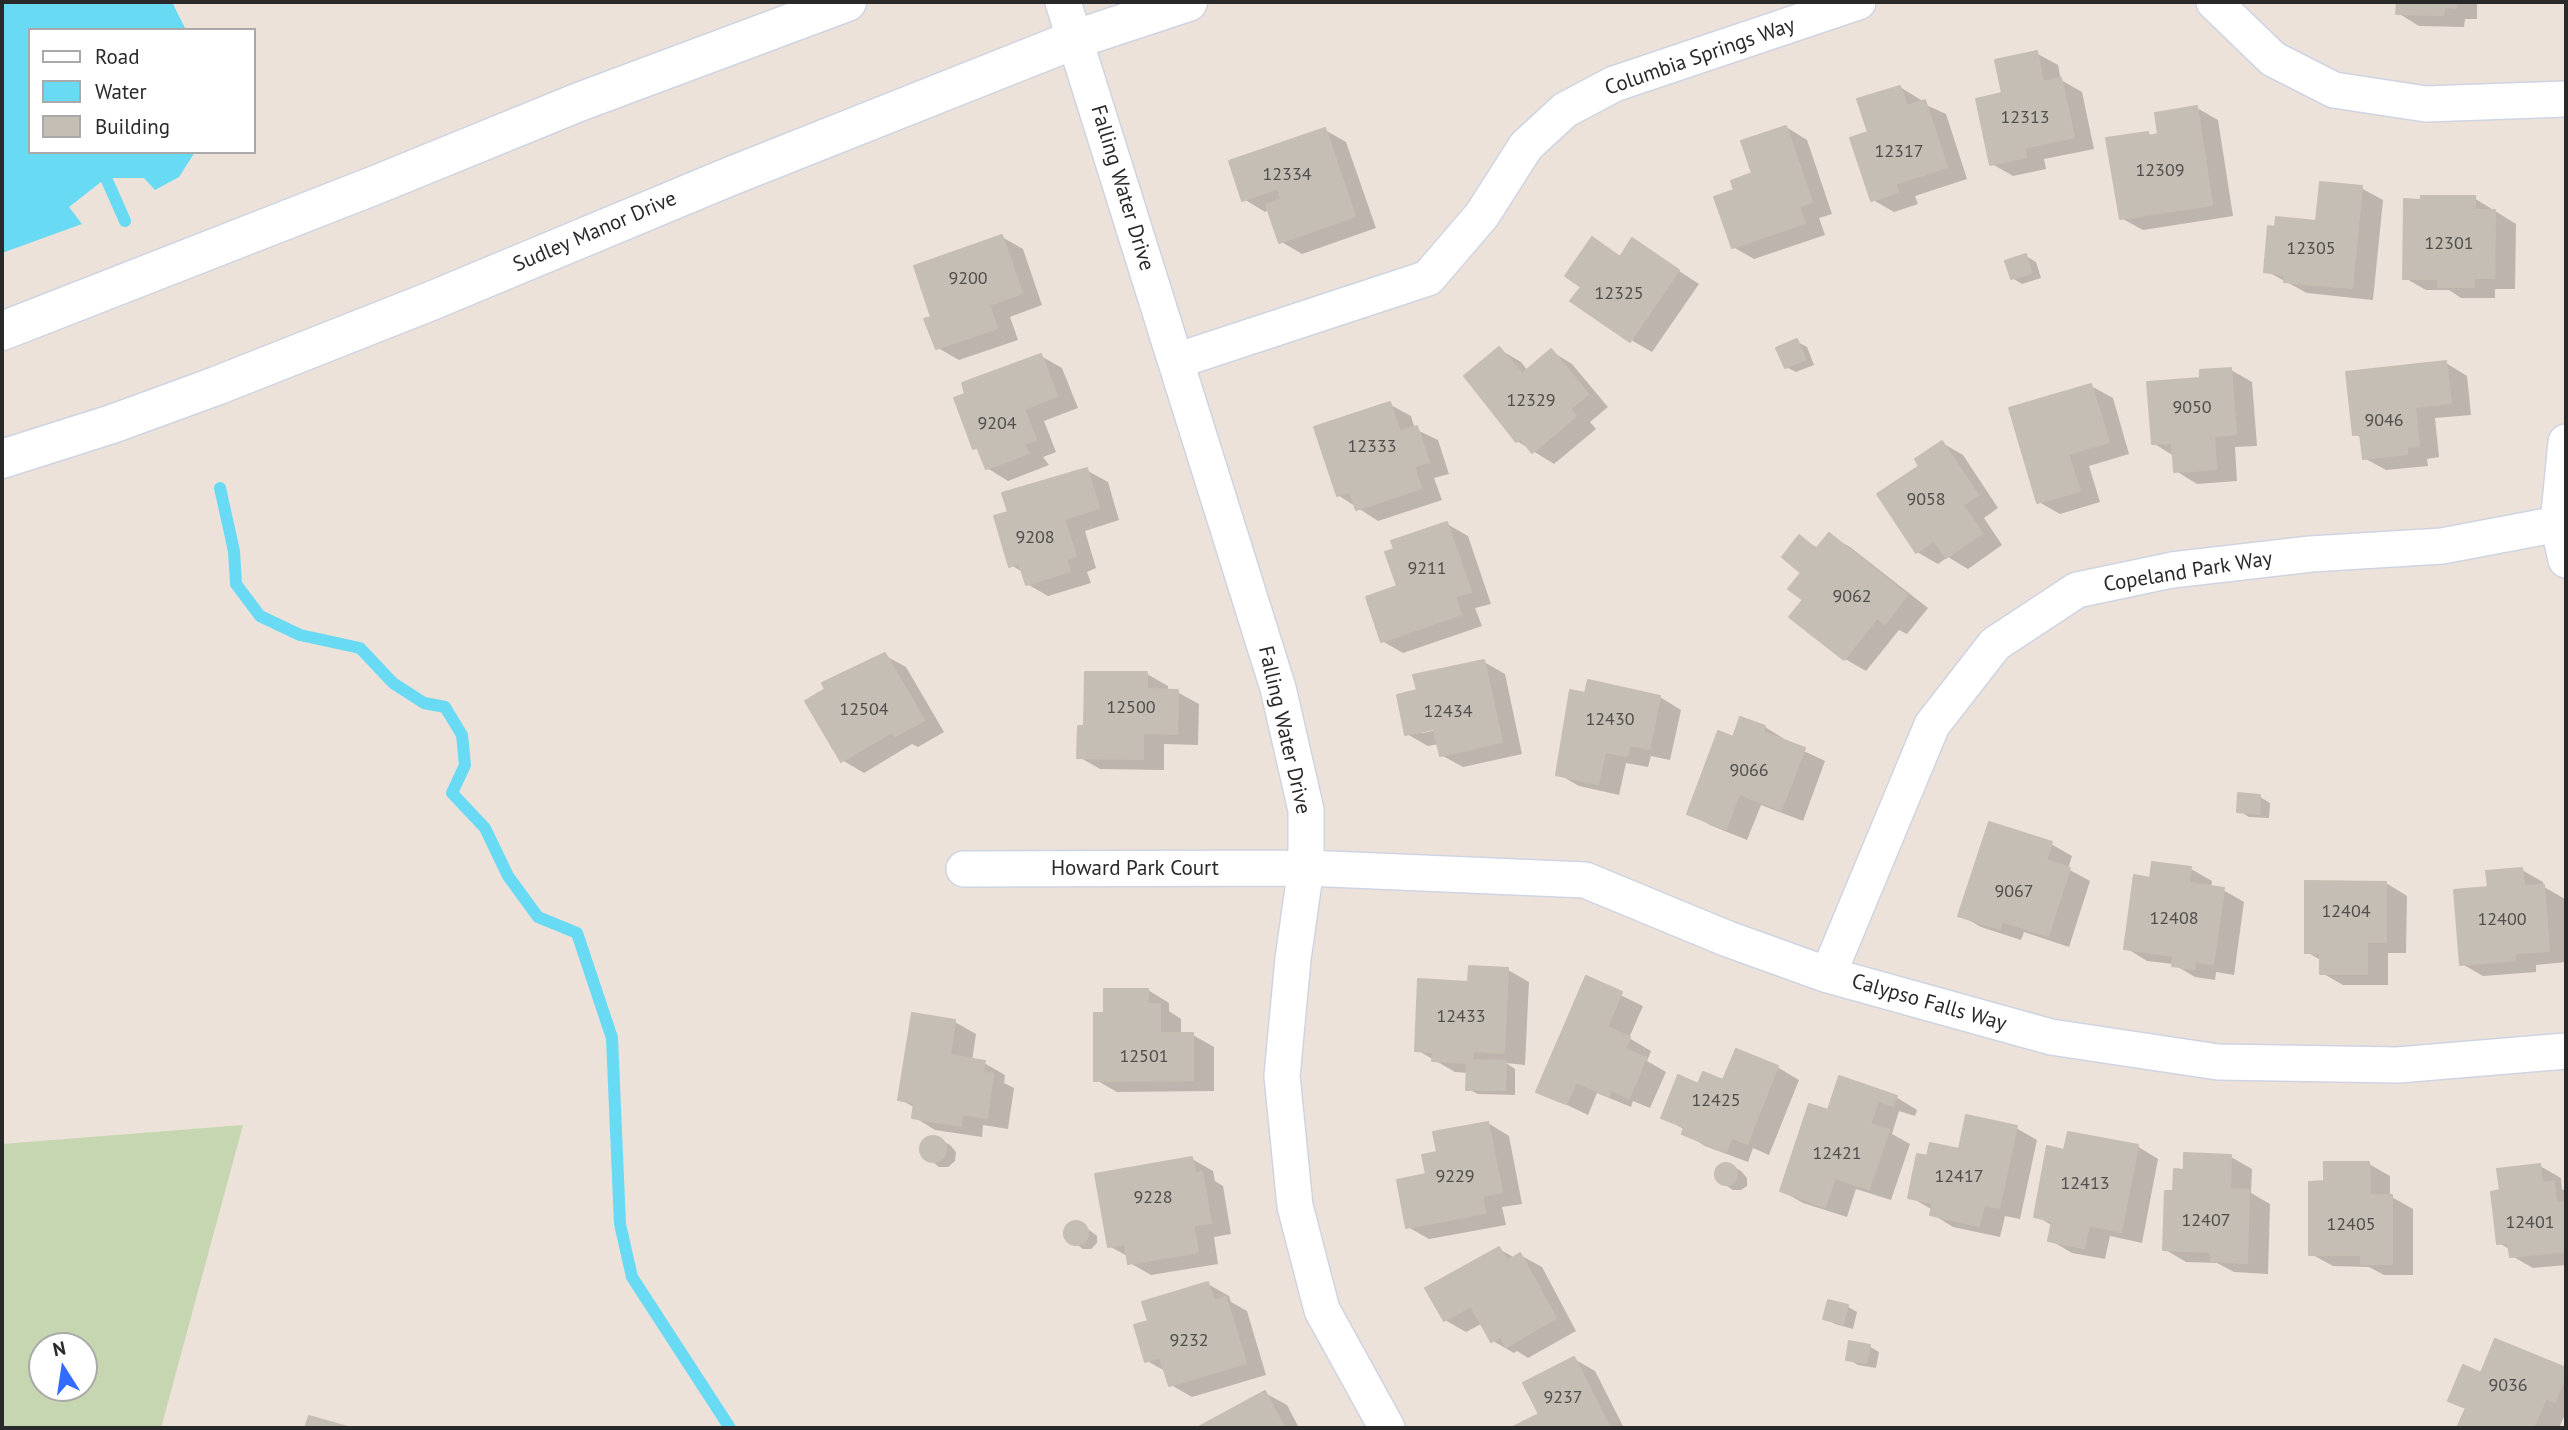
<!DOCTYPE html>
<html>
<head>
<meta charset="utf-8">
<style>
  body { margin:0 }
  #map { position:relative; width:2568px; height:1430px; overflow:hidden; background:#ece2d9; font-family:"PT Sans",sans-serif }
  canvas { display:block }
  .frame { position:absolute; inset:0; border:4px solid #292929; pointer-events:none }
  .legend { position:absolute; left:28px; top:28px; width:228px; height:126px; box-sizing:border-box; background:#fff; border:2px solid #a9a9a9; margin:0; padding:9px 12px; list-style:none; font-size:21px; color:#292929 }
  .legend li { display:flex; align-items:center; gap:14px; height:35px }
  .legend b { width:35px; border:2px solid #a9a9a9 }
  .north { position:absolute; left:28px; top:1332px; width:70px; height:70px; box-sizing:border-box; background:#fff; border:2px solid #a9a9a9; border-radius:50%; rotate:348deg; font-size:19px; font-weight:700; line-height:28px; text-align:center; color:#292929 }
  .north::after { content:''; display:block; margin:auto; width:24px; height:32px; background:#336bff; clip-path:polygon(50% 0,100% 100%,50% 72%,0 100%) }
</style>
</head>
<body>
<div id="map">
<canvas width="2568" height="1430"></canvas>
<div class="frame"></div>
<ul class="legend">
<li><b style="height:9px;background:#fff"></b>Road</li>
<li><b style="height:19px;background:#68daf3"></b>Water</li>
<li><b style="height:19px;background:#c4beb5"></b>Building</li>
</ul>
<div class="north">N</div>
</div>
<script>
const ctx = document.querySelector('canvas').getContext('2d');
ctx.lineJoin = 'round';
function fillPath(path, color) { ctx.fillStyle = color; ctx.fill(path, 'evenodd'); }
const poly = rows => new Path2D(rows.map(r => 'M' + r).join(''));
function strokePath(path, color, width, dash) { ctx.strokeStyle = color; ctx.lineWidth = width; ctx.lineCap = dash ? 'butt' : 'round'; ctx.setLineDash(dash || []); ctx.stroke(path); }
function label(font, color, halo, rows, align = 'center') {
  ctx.font = font + ' "PT Sans",sans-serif'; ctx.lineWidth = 6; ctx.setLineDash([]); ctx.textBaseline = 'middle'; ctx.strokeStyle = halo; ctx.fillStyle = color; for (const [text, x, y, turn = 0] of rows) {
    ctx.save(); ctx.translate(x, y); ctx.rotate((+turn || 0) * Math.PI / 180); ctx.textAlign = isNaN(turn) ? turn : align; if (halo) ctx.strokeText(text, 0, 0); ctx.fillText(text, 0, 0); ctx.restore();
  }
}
fillPath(poly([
  [243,1125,161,1428,2,1428,2,1144],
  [42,1346,84,1346,84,1388,42,1388]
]), '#c6d6b0');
fillPath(poly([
  [2,2,172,2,186,30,30,30,30,152,195,152,179,177,155,190,144,178,106,178,69,207,82,224,2,253]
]), '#68daf3');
fillPath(poly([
  [2398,2,2477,2,2477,19,2465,19,2464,27,2419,26,2398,13],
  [2036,53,2058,65,2061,80,2082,92,2094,149,2044,159,2046,169,2013,176,1992,164,2004,95],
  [1900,87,1921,100,1922,103,1946,114,1967,179,1915,196,1918,204,1894,212,1873,200],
  [2197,108,2218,120,2233,216,2143,230,2121,218,2147,134,2153,137,2160,136],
  [1786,127,1807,140,1832,214,1819,218,1825,235,1754,259,1733,247,1736,191,1754,174],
  [1325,130,1346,142,1376,228,1302,254,1280,241,1269,210,1265,212,1244,199],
  [2361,188,2383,200,2373,300,2307,293,2266,271],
  [2474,198,2516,224,2515,289,2495,289,2495,298,2461,298,2449,290,2426,290,2405,278],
  [1002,237,1023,249,1042,305,1010,317,1018,340,959,360,938,348,933,318],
  [1592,239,1622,257,1633,241,1699,284,1652,352,1631,340,1583,286],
  [2026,256,2036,262,2041,278,2022,284,2012,278],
  [1796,341,1807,347,1814,365,1796,372,1786,367],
  [1499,349,1521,362,1528,371,1551,351,1572,364,1608,407,1590,422,1596,429,1554,464,1517,441],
  [1041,356,1062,368,1078,408,1044,421,1056,452,1043,457,1049,465,1008,481,987,468,981,451,974,447],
  [2446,363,2467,376,2471,415,2435,418,2439,457,2427,459,2428,466,2386,470,2364,458,2362,438,2354,434],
  [2231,370,2252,382,2257,446,2235,447,2237,481,2197,484,2176,471,2174,456,2153,443,2202,380],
  [2091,386,2113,398,2129,454,2089,466,2100,502,2060,514,2039,502],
  [1389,404,1411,416,1415,429,1438,440,1449,474,1434,478,1442,500,1378,521,1338,495],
  [1942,443,1963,455,1998,508,1984,518,2002,545,1968,569,1948,557,1938,564,1917,552,1922,466],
  [1086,470,1108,482,1119,520,1085,531,1096,568,1087,572,1091,583,1048,596,1027,584,1024,573,1011,565,1010,513],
  [1447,524,1468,536,1491,604,1475,608,1482,626,1403,653,1382,641,1399,588],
  [1829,535,1850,547,1928,608,1907,634,1899,630,1866,671,1845,659,1805,600,1799,537,1818,548],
  [884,655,906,667,944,732,918,747,912,744,864,773,842,760],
  [1484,662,1505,674,1522,754,1463,767,1441,755,1439,744,1428,746,1407,734,1419,692],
  [1422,729,1443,729,1422,733],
  [1147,674,1168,686,1168,692,1177,692,1199,704,1198,745,1164,744,1164,770,1100,769,1079,757],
  [1589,682,1660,697,1681,710,1670,760,1651,756,1648,767,1626,763,1619,795,1579,786,1558,774],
  [1741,719,1765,727,1786,740,1785,742,1825,761,1803,821,1761,805,1747,840,1710,825,1689,813,1734,739],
  [2240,795,2260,797,2270,803,2269,818,2249,817,2239,811],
  [2051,844,2072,856,2068,869,2090,881,2069,947,2024,932,2021,940,1981,927,1960,915],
  [2191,869,2212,881,2211,888,2223,890,2244,902,2234,975,2216,972,2215,980,2195,977,2173,964,2147,961,2126,948,2151,880],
  [2522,870,2543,882,2544,887,2565,899,2566,962,2536,965,2536,972,2483,976,2462,964,2490,889],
  [2386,883,2407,896,2406,953,2388,953,2388,985,2343,985,2322,973,2322,961,2307,952],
  [1508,970,1529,982,1525,1065,1506,1063,1515,1069,1515,1095,1478,1094,1468,1089,1469,1073,1455,1072,1417,1050,1470,984],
  [1587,979,1643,1006,1629,1038,1651,1051,1647,1061,1666,1072,1650,1108,1633,1101,1631,1107,1597,1093,1588,1115,1538,1091],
  [1148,990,1169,1003,1169,1011,1181,1019,1181,1035,1193,1035,1214,1047,1214,1091,1117,1092,1096,1080,1106,1014],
  [913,1015,955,1022,976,1034,972,1061,984,1063,1005,1075,1004,1083,1014,1088,1008,1129,983,1125,982,1137,935,1130,914,1117,915,1108,900,1099],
  [1777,1067,1799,1080,1769,1155,1753,1148,1748,1162,1705,1146,1684,1133,1685,1130,1663,1117,1699,1086,1724,1082],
  [1840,1079,1896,1097,1917,1110,1915,1116,1899,1111,1892,1134,1910,1144,1891,1200,1856,1189,1847,1217,1803,1203,1782,1191,1829,1113],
  [1488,1123,1509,1136,1522,1204,1502,1207,1506,1225,1429,1239,1408,1227,1439,1153],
  [2016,1128,2037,1140,2020,1219,2005,1216,2000,1237,1953,1227,1932,1214,1933,1210,1910,1197,1929,1158,1960,1152],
  [929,1138,939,1139,950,1145,956,1152,955,1161,948,1167,939,1167,921,1153,922,1144],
  [2137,1146,2158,1159,2142,1243,2110,1236,2105,1259,2072,1253,2050,1240,2053,1226,2036,1216,2066,1152],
  [2231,1157,2252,1169,2251,1193,2270,1204,2268,1274,2234,1272,2217,1263,2186,1262,2164,1249,2175,1193,2185,1172],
  [1192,1159,1213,1171,1215,1181,1223,1186,1231,1234,1214,1237,1218,1264,1151,1275,1130,1263,1129,1257,1109,1246],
  [2369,1164,2390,1176,2390,1196,2413,1209,2413,1275,2384,1275,2369,1267,2333,1266,2311,1254,2325,1183],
  [1723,1165,1731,1165,1741,1171,1747,1178,1747,1186,1741,1190,1733,1190,1722,1183,1717,1177,1718,1169],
  [2540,1166,2561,1178,2562,1189,2566,1191,2566,1265,2533,1268,2512,1256,2511,1250,2499,1243,2501,1192],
  [1080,1223,1097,1236,1097,1243,1091,1249,1083,1249,1066,1237,1067,1229,1072,1224],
  [1499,1249,1515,1258,1520,1255,1542,1267,1576,1331,1528,1358,1517,1351,1514,1353,1493,1341,1483,1323,1466,1332,1445,1320],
  [1208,1284,1229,1296,1231,1302,1247,1311,1266,1375,1192,1397,1171,1385,1167,1372,1147,1361],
  [1847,1306,1857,1312,1853,1329,1835,1324,1825,1318],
  [2496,1341,2566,1370,2566,1412,2559,1428,2459,1427,2467,1409,2450,1400,2482,1375],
  [1869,1346,1879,1352,1876,1368,1858,1365,1848,1359],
  [1574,1359,1595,1371,1624,1428,1514,1428,1541,1414],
  [1265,1393,1287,1405,1299,1428,1201,1428]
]), '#0003');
strokePath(poly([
  [88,152,106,178,125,221],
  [220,488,234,551,236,584,260,616,300,635,360,648,393,683,424,703,445,707,462,735,465,765,452,793,485,828,508,876,538,917,577,933,612,1038,620,1224,632,1277,730,1428]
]), '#68daf3', 12);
const building = poly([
  [2397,2,2456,2,2456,8,2444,7,2443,15,2396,14,2397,2],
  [2037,51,2043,82,2061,78,2074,137,2024,148,2026,157,1990,165,1976,99,2002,93,1995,60,2037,51],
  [1900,86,1907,106,1925,100,1947,167,1895,184,1898,192,1871,201,1850,138,1868,132,1857,99,1900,86],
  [2197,106,2212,205,2120,219,2106,138,2148,132,2149,136,2158,134,2155,113,2197,106],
  [1786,126,1812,202,1799,206,1805,223,1732,248,1714,197,1734,190,1731,181,1752,173,1741,141,1786,126],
  [1325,128,1355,216,1279,243,1266,205,1281,199,1278,188,1242,201,1229,161,1325,128],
  [2320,182,2362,186,2352,288,2284,282,2285,275,2264,272,2268,226,2275,227,2276,217,2316,221,2320,182],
  [2421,196,2475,196,2475,210,2495,210,2494,278,2474,278,2474,287,2438,287,2438,279,2403,279,2404,199,2421,200,2421,196],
  [1002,235,1022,293,989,305,997,328,936,349,924,319,931,317,914,266,1002,235],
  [1592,237,1620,257,1632,238,1679,270,1630,342,1570,301,1581,287,1565,276,1592,237],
  [2026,254,2031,273,2011,279,2005,261,2026,254],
  [1797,339,1805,359,1785,368,1776,348,1797,339],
  [1499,347,1522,374,1551,349,1588,394,1570,409,1576,416,1532,453,1520,438,1516,442,1464,376,1499,347],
  [1041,354,1057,396,1024,409,1036,440,1023,444,1029,453,986,469,977,447,973,449,954,398,965,394,962,383,1041,354],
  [2446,361,2451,403,2415,407,2419,446,2407,447,2407,454,2363,459,2360,434,2353,435,2346,372,2446,361],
  [2231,368,2236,434,2214,436,2216,469,2174,472,2172,443,2152,444,2147,382,2200,378,2200,370,2231,368],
  [2091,384,2109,442,2068,454,2080,491,2037,503,2009,408,2091,384],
  [1390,402,1400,432,1417,426,1429,462,1414,466,1421,488,1356,510,1350,492,1337,496,1314,427,1390,402],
  [1942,441,1978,495,1963,505,1982,533,1946,558,1934,540,1916,553,1877,494,1919,466,1915,459,1942,441],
  [1087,468,1099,508,1064,519,1076,556,1066,560,1070,571,1026,585,1019,563,1009,567,994,516,1008,512,1002,493,1087,468],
  [1447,522,1471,592,1455,596,1461,614,1381,642,1366,597,1397,586,1385,552,1394,549,1391,541,1447,522],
  [1829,533,1907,595,1885,624,1877,618,1844,660,1789,617,1803,600,1788,589,1801,573,1782,557,1799,535,1816,549,1829,533],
  [885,653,924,720,895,736,892,732,841,762,805,701,825,689,822,683,885,653],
  [1484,660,1502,742,1440,756,1434,729,1405,735,1397,695,1417,690,1413,675,1484,660],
  [1085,672,1147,672,1147,689,1178,690,1177,734,1143,733,1143,759,1077,758,1078,726,1084,726,1085,672],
  [1588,680,1660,696,1649,749,1630,745,1627,756,1605,752,1598,784,1556,775,1570,690,1585,693,1588,680],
  [1740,717,1765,726,1763,732,1805,748,1781,810,1739,794,1726,829,1687,814,1718,731,1733,737,1740,717],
  [2238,793,2260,795,2259,814,2237,812,2238,793],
  [1989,822,2052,842,2046,860,2070,868,2048,936,2002,921,2000,929,1958,916,1989,822],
  [2152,862,2191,867,2189,883,2224,888,2213,964,2195,961,2194,969,2172,966,2173,956,2124,949,2134,875,2150,878,2152,862],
  [2522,868,2524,886,2544,885,2549,951,2515,953,2515,960,2460,965,2454,890,2488,887,2486,871,2522,868],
  [2305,881,2386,882,2386,942,2367,942,2367,974,2320,974,2320,953,2305,953,2305,881],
  [1469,966,1508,968,1504,1053,1473,1051,1472,1063,1432,1061,1433,1052,1415,1051,1418,979,1468,982,1469,966],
  [1586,976,1622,992,1607,1027,1630,1037,1625,1049,1646,1058,1629,1098,1611,1090,1609,1096,1576,1082,1566,1104,1536,1092,1586,976],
  [1104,989,1148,989,1148,1004,1160,1004,1160,1033,1193,1033,1193,1080,1094,1081,1094,1013,1104,1013,1104,989],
  [912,1013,955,1020,950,1055,985,1061,983,1072,993,1074,987,1118,962,1114,961,1126,912,1118,914,1103,898,1100,912,1013],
  [1736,1049,1778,1066,1747,1144,1732,1137,1726,1152,1682,1134,1684,1127,1661,1118,1678,1075,1698,1084,1703,1072,1723,1080,1736,1049],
  [1473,1060,1506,1061,1505,1090,1466,1090,1467,1063,1472,1063,1473,1060],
  [1839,1076,1897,1096,1893,1106,1878,1100,1870,1124,1889,1130,1869,1189,1835,1178,1825,1207,1780,1191,1809,1104,1828,1110,1839,1076],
  [1966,1115,2017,1126,1999,1208,1984,1205,1979,1226,1930,1215,1933,1203,1908,1198,1917,1154,1927,1156,1930,1143,1959,1149,1966,1115],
  [1488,1122,1502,1192,1482,1196,1485,1213,1406,1228,1397,1180,1426,1174,1422,1155,1437,1152,1433,1132,1488,1122],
  [2068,1132,2138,1145,2121,1232,2089,1225,2084,1248,2048,1241,2052,1221,2034,1217,2047,1146,2064,1150,2068,1132],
  '920 1149a13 13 0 1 1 26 0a13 13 0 1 1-26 0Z',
  [2184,1153,2231,1155,2230,1189,2249,1190,2247,1263,2211,1261,2211,1252,2163,1250,2165,1191,2173,1191,2174,1169,2184,1170,2184,1153],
  [1192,1157,1195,1173,1202,1172,1211,1223,1193,1225,1198,1252,1128,1264,1125,1244,1108,1247,1095,1174,1192,1157],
  [2324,1162,2369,1162,2370,1195,2392,1195,2392,1264,2361,1264,2361,1255,2309,1255,2309,1182,2324,1181,2324,1162],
  '1715 1174a11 11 0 1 1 22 0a11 11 0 1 1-22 0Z',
  [2540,1164,2542,1183,2554,1182,2556,1203,2566,1202,2566,1251,2510,1257,2508,1243,2497,1244,2491,1192,2500,1190,2497,1169,2540,1164],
  '1064 1233a12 12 0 1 1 24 0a12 12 0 1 1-24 0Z',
  [1499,1247,1507,1261,1520,1253,1556,1318,1506,1347,1501,1337,1491,1342,1471,1306,1444,1321,1425,1288,1499,1247],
  [1208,1282,1214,1301,1226,1297,1246,1363,1169,1386,1160,1357,1145,1362,1134,1325,1148,1321,1142,1302,1208,1282],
  [1828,1300,1848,1305,1843,1324,1823,1319,1828,1300],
  [2495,1339,2566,1368,2566,1374,2555,1402,2546,1398,2533,1428,2457,1428,2466,1408,2448,1401,2463,1365,2481,1373,2495,1339],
  [1849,1341,1870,1345,1866,1363,1846,1360,1849,1341],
  [1574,1357,1610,1428,1511,1428,1539,1414,1523,1383,1574,1357],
  [1265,1391,1284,1428,1197,1428,1265,1391],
  [309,1416,351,1428,305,1428,309,1416]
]);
fillPath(building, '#c4beb5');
strokePath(building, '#c7beb3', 2);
const minor = poly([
  [1063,2,1278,688,1306,810,1306,868,1293,959,1282,1076,1295,1206,1322,1310,1387,1428],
  [2214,2,2273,59,2334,90,2426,104,2566,99],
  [1176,361,1428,278,1482,215,1526,146,1565,110,1614,84,1858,2],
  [2566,442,2558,524,2566,560],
  [964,869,1306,868,1585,880,1728,939,1828,975,2051,1037,2218,1062,2398,1065,2566,1051],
  [1828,975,1932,725,1995,644,2077,590,2172,570,2311,554,2442,546,2558,524]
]);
const secondary = poly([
  [2,331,378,184,579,102,847,2],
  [2,459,112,424,216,386,431,301,731,176,1076,39,1188,2]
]);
strokePath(minor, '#cfd4e2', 38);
strokePath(secondary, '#cfd4e2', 41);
strokePath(minor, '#fff', 35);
strokePath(secondary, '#fff', 38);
label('18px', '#504e4c', null, [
  ["12313",2025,118],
  ["12317",1899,152],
  ["12309",2160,171],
  ["12334",1287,175],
  ["12301",2449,244],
  ["12305",2311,249],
  ["9200",968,279],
  ["12325",1619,294],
  ["12329",1531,401],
  ["9050",2192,408],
  ["9046",2384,421],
  ["9204",997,424],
  ["12333",1372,447],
  ["9058",1926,500],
  ["9208",1035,538],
  ["9211",1427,569],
  ["9062",1852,597],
  ["12500",1131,708],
  ["12504",864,710],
  ["12434",1448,712],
  ["12430",1610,720],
  ["9066",1749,771],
  ["9067",2014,892],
  ["12404",2346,912],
  ["12408",2174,919],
  ["12400",2502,920],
  ["12433",1461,1017],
  ["12501",1144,1057],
  ["12425",1716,1101],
  ["12421",1837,1154],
  ["9229",1455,1177],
  ["12417",1959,1177],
  ["12413",2085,1184],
  ["9228",1153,1198],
  ["12407",2206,1221],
  ["12401",2530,1223],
  ["12405",2351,1225],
  ["9232",1189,1341],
  ["9036",2508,1386],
  ["9237",1563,1398]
]);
label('21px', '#292929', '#fff', [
  ["Columbia Springs Way",1700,57,-19],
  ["Falling Water Drive",1122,188,73],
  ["Sudley Manor Drive",595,232,-23],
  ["Copeland Park Way",2188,572,-9],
  ["Falling Water Drive",1284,730,77],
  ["Howard Park Court",1135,869],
  ["Calypso Falls Way",1929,1003,16]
]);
</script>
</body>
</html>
